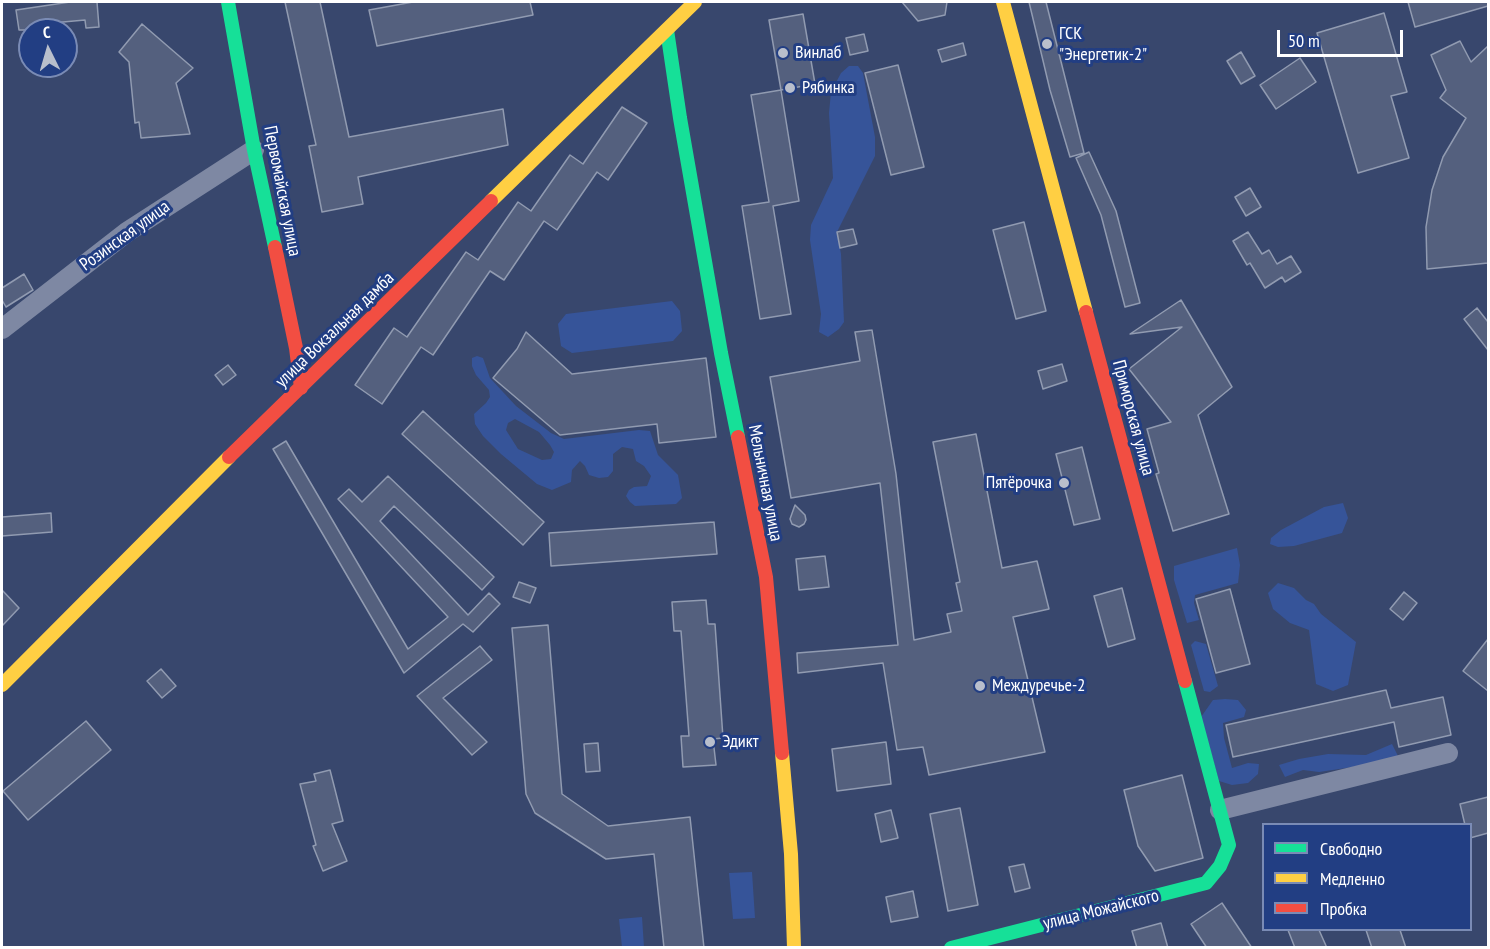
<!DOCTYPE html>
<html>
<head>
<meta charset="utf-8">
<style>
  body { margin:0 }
  #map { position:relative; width:1490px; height:949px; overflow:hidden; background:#38476d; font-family:"PT Sans Narrow",sans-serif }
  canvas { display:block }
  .frame { position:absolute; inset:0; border:3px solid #fff; pointer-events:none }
  .legend { position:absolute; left:1262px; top:823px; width:210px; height:108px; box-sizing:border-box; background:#223e83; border:2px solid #7a8bb5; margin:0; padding:8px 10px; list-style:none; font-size:18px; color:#fff }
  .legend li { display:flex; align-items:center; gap:12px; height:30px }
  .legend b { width:30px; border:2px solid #7a8bb5 }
  .north { position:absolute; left:18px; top:18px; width:60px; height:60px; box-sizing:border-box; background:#223e83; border:2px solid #7a8bb5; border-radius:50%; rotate:355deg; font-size:16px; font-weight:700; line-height:24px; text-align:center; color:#fff }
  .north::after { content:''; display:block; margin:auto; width:21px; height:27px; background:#b9bfcc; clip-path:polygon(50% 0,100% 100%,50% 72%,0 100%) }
  .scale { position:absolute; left:1277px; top:30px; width:126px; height:27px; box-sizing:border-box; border:3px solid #fff; border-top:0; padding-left:8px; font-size:18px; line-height:21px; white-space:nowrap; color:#fff; -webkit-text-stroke:4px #223e83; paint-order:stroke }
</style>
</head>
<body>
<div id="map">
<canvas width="1490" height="949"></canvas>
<div class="frame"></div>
<ul class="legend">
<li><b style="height:8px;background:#16e098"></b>Свободно</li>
<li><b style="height:8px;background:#ffcf43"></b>Медленно</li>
<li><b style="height:8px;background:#f24e42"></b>Пробка</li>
</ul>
<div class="north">С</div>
<div class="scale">50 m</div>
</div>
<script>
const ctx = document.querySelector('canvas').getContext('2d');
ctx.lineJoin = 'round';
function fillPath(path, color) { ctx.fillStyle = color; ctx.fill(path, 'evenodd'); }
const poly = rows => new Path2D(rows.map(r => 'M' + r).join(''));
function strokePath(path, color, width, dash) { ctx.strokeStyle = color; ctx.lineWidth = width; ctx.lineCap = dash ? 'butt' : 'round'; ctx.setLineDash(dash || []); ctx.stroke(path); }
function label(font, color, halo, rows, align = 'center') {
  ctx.font = font + ' "PT Sans Narrow",sans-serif'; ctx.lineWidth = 6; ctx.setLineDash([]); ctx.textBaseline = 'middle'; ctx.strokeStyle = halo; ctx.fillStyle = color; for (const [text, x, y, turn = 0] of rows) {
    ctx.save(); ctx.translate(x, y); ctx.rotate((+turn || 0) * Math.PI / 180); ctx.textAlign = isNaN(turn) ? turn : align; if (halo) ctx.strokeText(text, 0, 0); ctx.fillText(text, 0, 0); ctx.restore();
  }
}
fillPath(poly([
  [849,66,858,66,863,73,875,137,875,156,837,232,841,254,844,322,839,329,828,337,819,332,821,314,810,240,811,225,833,178,829,113,831,92,841,73],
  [672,301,680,311,682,331,673,341,572,353,561,346,558,324,566,314],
  [477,356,483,358,490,378,516,406,551,433,564,439,639,430,650,431,658,455,678,475,682,498,676,504,635,506,630,502,626,496,629,490,634,487,647,486,651,476,644,466,636,461,633,449,622,447,613,454,613,471,608,477,599,478,589,475,585,466,580,461,572,470,571,482,552,490,537,484,501,454,483,436,475,424,474,414,486,403,490,397,489,390,476,375,472,366,472,358],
  [515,419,539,432,550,445,554,452,551,459,542,460,518,449,506,430,508,423],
  [1343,503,1348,518,1342,533,1294,546,1278,547,1270,544,1271,538,1281,530,1324,507],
  [1237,548,1240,565,1238,583,1195,595,1194,603,1199,620,1187,623,1174,580,1174,566],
  [1278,583,1294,588,1306,600,1314,604,1321,614,1356,642,1348,685,1333,691,1316,684,1309,630,1290,623,1273,609,1268,593],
  [1195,641,1206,644,1218,686,1210,692,1204,691,1191,645],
  [1225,699,1238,700,1246,710,1244,717,1223,723,1224,738,1232,768,1248,763,1259,764,1258,774,1248,783,1232,785,1219,781,1201,717,1213,700],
  [1392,744,1400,760,1319,772,1303,770,1285,777,1279,765,1299,759,1328,754,1366,755],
  [752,872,755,918,733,919,729,873],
  [642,917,644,947,622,947,619,919]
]), '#365499');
const building = poly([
  [70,2,97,2,99,27,86,28,85,20,41,24,42,30,19,30,16,10,70,2],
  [285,2,320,2,349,137,503,109,508,145,358,177,363,204,322,212,309,146,316,145,285,2],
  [413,2,530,2,533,15,377,46,369,10,413,2],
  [902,2,947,2,945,15,918,21,902,2],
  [1029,2,1046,2,1084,153,1070,157,1050,90,1029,2],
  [1408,2,1488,2,1488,6,1415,27,1408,2],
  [1384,13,1407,92,1391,96,1409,158,1358,173,1317,33,1384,13],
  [803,14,815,84,781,90,769,20,803,14],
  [142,24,193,68,176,83,190,134,141,138,139,122,135,123,129,62,119,52,142,24],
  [864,34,868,51,850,55,846,38,864,34],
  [1460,41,1471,62,1488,46,1488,263,1427,269,1426,227,1432,190,1443,157,1466,118,1440,98,1446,90,1431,55,1460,41],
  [963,43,966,55,942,62,938,50,963,43],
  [1241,52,1255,76,1241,84,1227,61,1241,52],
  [1300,58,1316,82,1276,109,1260,85,1300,58],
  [898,65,924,167,891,175,865,73,898,65],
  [781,90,799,201,773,206,791,314,760,319,742,206,769,202,751,95,781,90],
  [622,107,647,123,608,180,597,172,557,230,544,221,504,280,490,271,433,355,421,347,382,404,355,385,394,328,407,337,466,252,478,260,518,202,531,211,570,155,583,164,622,107],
  [1089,152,1116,211,1140,303,1125,307,1101,215,1076,158,1089,152],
  [1250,188,1261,207,1246,216,1235,197,1250,188],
  [1024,222,1046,311,1016,319,993,230,1024,222],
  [853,229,857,244,840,248,837,232,853,229],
  [1248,232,1262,254,1269,250,1277,264,1291,256,1301,272,1285,282,1282,277,1265,288,1250,263,1247,265,1233,241,1248,232],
  [24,274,33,290,6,307,2,300,2,288,24,274],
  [1181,300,1232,387,1198,415,1229,514,1173,531,1156,474,1159,473,1147,429,1171,422,1129,369,1182,327,1130,334,1181,300],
  [1477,308,1488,322,1488,350,1464,319,1477,308],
  [872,330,896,474,914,640,951,632,947,614,962,611,956,583,960,582,933,442,976,434,1002,568,1037,561,1049,609,1013,617,1045,752,929,775,923,747,897,750,883,663,798,673,797,653,898,645,880,483,791,498,770,377,860,361,855,332,872,330],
  [526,332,572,374,706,358,716,437,659,443,657,424,560,435,493,378,517,349,526,332],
  [1062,364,1067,381,1043,389,1038,371,1062,364],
  [228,365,236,375,223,385,215,375,228,365],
  [423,411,544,522,523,545,402,434,423,411],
  [286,441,408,649,448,617,338,499,349,489,362,502,388,476,494,577,482,590,394,506,380,521,468,615,489,593,500,604,473,632,463,624,404,673,273,449,286,441],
  [1082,447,1100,519,1074,525,1056,454,1082,447],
  [795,505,805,515,806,520,804,524,799,527,792,524,790,519,795,505],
  [51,513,52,532,2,536,2,517,51,513],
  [714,522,717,554,551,566,549,533,714,522],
  [825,556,829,587,799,590,796,559,825,556],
  [519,582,536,588,530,603,513,597,519,582],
  [1122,588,1135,639,1108,647,1094,596,1122,588],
  [1230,589,1250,664,1216,673,1196,599,1230,589],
  [2,590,19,608,2,626,2,590],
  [1404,592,1417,603,1403,620,1390,609,1404,592],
  [706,600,708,624,715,624,723,738,713,739,716,765,683,767,681,736,689,736,681,631,674,631,672,602,706,600],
  [548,625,562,794,608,826,690,817,704,948,664,948,654,854,606,859,535,813,526,794,512,628,548,625],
  [1488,639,1488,691,1463,671,1488,639],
  [480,646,492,660,443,698,487,742,472,755,417,696,480,646],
  [161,669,176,686,162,698,147,681,161,669],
  [1386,690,1391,708,1443,697,1451,735,1399,747,1394,722,1233,757,1226,725,1386,690],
  [86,721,111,750,28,820,3,791,86,721],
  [886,742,891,784,837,791,832,749,886,742],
  [598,743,600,771,586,772,584,744,598,743],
  [330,770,343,821,332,824,347,861,323,871,313,846,316,845,300,784,316,781,314,774,330,770],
  [1182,775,1203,858,1155,871,1138,846,1124,790,1182,775],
  [1488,797,1488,833,1470,838,1470,825,1465,825,1460,804,1488,797],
  [960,808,978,905,948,911,930,814,960,808],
  [891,810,898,838,881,842,875,814,891,810],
  [1024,864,1030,888,1015,892,1009,867,1024,864],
  [913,891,918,917,891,922,886,897,913,891],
  [1222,903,1252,948,1207,948,1191,924,1222,903],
  [1161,923,1168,948,1137,948,1132,931,1161,923],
  [1288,930,1319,930,1327,948,1295,948,1288,930],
  [1366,930,1400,930,1406,948,1372,948,1366,930]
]);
fillPath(building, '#54607e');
strokePath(building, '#919bb1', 1.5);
strokePath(poly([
  [2,329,127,232,254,150],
  [1220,810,1448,753]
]), '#7e88a3', 20);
strokePath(poly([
  [228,2,254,150,275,247],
  [667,30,680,118,721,353,738,437],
  [951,948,1206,883,1220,866,1229,845,1185,681]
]), '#16e098', 14);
strokePath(poly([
  [1003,2,1086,312],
  [491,201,695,2],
  [2,685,229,457],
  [782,753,791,854,794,948]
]), '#ffcf43', 14);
strokePath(poly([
  [275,247,296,348,301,388],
  [1086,312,1185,681],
  [738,437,766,577,782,753],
  [229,457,491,201]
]), '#f24e42', 14);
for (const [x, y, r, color] of [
  [1047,44,6,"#b9bfcc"],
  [783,53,6,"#b9bfcc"],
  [790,88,6,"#b9bfcc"],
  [1064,483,6,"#b9bfcc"],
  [980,686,6,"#b9bfcc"],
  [710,742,6,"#b9bfcc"]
]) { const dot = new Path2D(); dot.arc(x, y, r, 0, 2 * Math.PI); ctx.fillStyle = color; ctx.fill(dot); strokePath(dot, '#223e83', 2); }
label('18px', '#fff', '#223e83', [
  ["ГСК",1059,34],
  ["\"Энергетик-2\"",1059,55],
  ["Винлаб",795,53],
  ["Рябинка",802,88],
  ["Пятёрочка",1052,483,"right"],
  ["Междуречье-2",992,686],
  ["Эдикт",722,742]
], 'left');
label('18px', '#fff', '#223e83', [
  ["Первомайская улица",282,191,79],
  ["Розинская улица",125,236,-36],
  ["улица Вокзальная дамба",335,330,-44],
  ["Приморская улица",1133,418,75],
  ["Мельничная улица",765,483,79],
  ["улица Можайского",1101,910,-14]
]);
</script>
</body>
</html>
